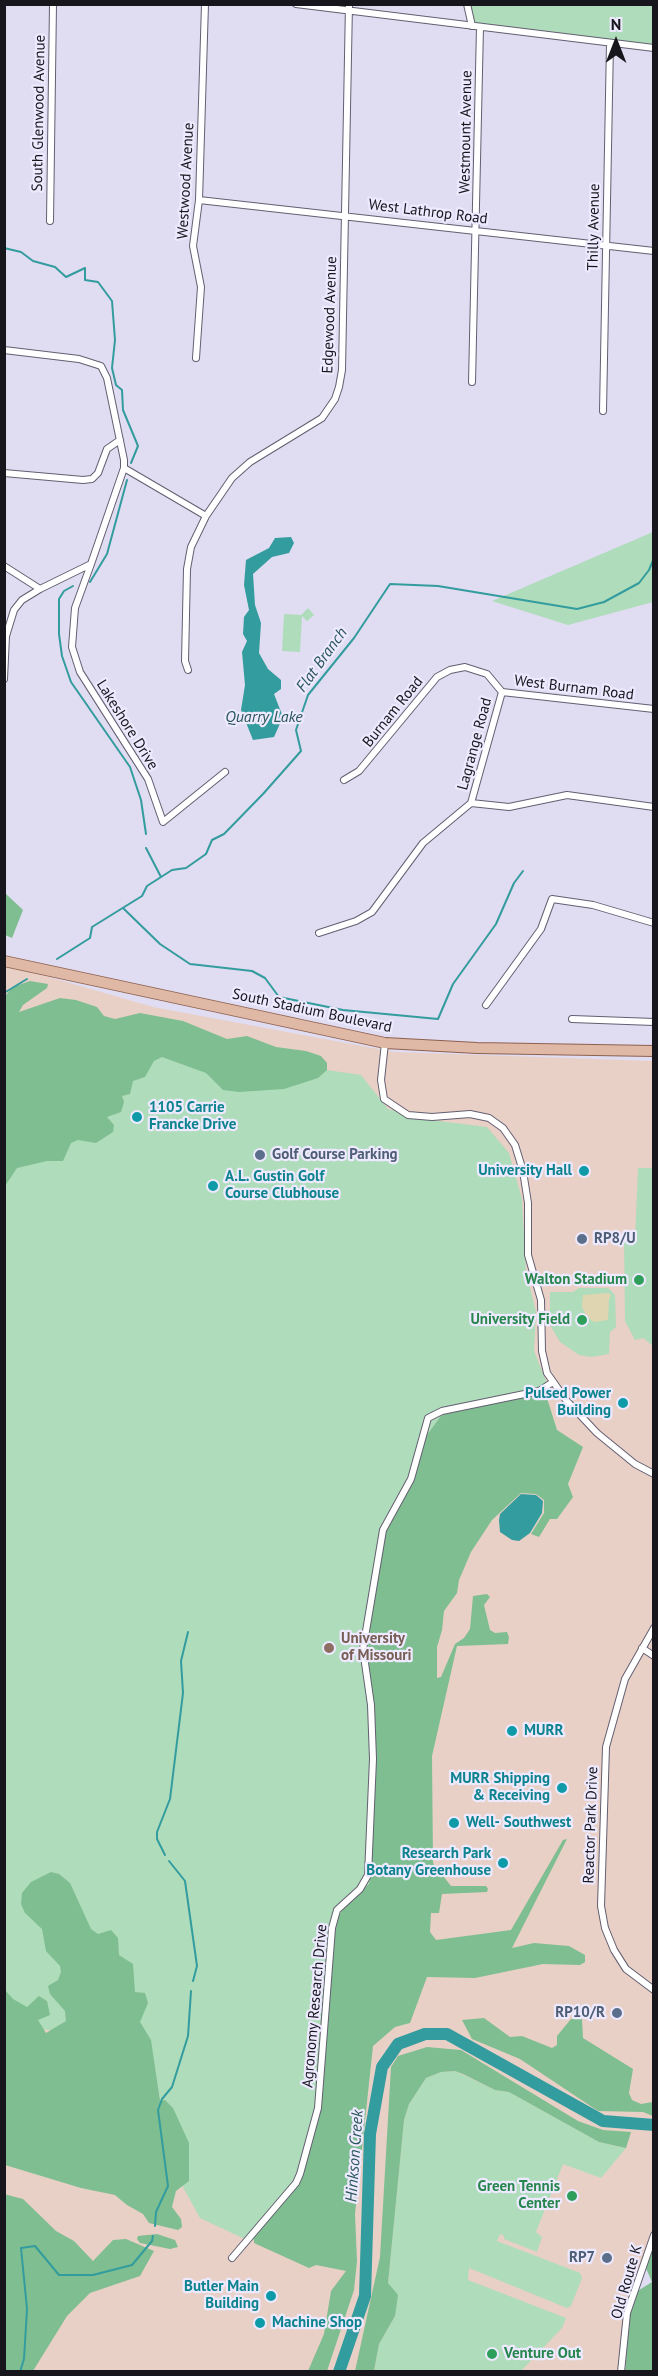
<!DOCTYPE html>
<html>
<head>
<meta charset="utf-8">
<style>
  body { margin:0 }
  #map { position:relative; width:658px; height:2376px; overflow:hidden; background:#e0dcf1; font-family:"PT Sans",sans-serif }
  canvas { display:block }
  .frame { position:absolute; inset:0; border:6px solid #18161d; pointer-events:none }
  .north { position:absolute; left:586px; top:12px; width:60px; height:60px; -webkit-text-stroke:4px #ede9fe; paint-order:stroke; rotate:0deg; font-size:16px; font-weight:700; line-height:24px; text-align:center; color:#18161d }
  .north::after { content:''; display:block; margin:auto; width:21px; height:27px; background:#18161d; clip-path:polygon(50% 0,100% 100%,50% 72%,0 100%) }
</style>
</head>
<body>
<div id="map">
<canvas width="658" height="2376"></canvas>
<div class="frame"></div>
<div class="north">N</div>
</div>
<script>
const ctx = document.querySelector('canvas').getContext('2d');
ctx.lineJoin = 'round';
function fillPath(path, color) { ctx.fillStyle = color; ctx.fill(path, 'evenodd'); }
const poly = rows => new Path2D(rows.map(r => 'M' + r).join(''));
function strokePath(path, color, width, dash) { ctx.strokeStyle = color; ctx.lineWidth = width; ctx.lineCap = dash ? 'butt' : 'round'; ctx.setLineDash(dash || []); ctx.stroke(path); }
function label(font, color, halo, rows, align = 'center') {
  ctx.font = font + ' "PT Sans",sans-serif'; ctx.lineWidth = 4.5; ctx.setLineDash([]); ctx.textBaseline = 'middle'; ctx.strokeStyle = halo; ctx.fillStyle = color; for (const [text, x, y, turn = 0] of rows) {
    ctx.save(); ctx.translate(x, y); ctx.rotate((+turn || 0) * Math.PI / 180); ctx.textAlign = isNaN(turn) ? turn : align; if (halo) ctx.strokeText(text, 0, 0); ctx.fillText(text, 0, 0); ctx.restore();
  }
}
fillPath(poly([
  [4,964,153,1007,394,1052,653,1061,654,2235,627,2313,621,2371,5,2371]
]), '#e8d0c6');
fillPath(poly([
  [468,5,653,5,653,48,472,26],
  [653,532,653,602,568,625,492,601],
  [308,608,314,615,307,621,302,616,300,652,282,651,284,614,301,615],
  [175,1048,361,1075,388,1109,431,1120,487,1127,509,1153,522,1199,526,1271,536,1312,534,1351,552,1396,454,1416,397,1802,290,2233,249,2241,200,2218,99,2035,28,2028,5,2031,5,1168,140,1061],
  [638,1168,653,1168,653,1346,643,1338,635,1340,625,1321,624,1239,635,1239],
  [579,1288,608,1288,615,1295,616,1327,610,1332,609,1354,591,1357,579,1355,560,1342,550,1325,550,1292,573,1292],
  [455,2071,495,2090,509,2092,599,2142,626,2148,601,2178,563,2164,536,2232,542,2237,537,2252,504,2239,504,2236,500,2234,497,2241,580,2273,582,2278,571,2306,567,2308,469,2268,468,2280,566,2318,562,2328,521,2371,374,2372,379,2344,395,2316,388,2283,404,2120,409,2104,426,2078,441,2072]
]), '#afdcba');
fillPath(poly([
  [5,893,23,910,12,938,5,935],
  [30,981,48,984,47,988,23,1005,19,1012,60,998,76,1000,97,1007,104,1016,115,1019,140,1013,183,1021,227,1039,247,1036,276,1047,306,1051,321,1056,327,1063,327,1070,318,1078,284,1089,239,1092,223,1090,206,1073,162,1057,154,1061,145,1077,133,1081,130,1094,122,1096,124,1102,121,1112,107,1117,114,1125,113,1132,96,1143,78,1140,71,1143,63,1161,47,1161,17,1168,5,1186,5,996,13,987],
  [536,1394,546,1395,557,1430,583,1447,568,1484,573,1497,557,1519,550,1519,539,1537,531,1534,544,1513,544,1500,536,1494,521,1493,492,1520,471,1552,459,1580,457,1593,444,1611,442,1630,437,1647,437,1678,441,1677,455,1644,464,1638,470,1629,473,1596,487,1594,490,1597,484,1605,490,1630,495,1633,507,1632,509,1637,508,1644,457,1646,432,1756,433,1863,451,1886,486,1886,488,1889,487,1892,442,1894,439,1913,431,1913,430,1932,436,1940,511,1930,563,1840,567,1839,512,1948,534,1943,569,1946,585,1955,585,1962,580,1965,543,1964,475,1978,427,1977,410,2023,395,2027,373,2046,355,2214,357,2261,354,2290,327,2371,308,2371,324,2334,331,2291,346,2271,316,2265,309,2268,254,2243,254,2234,301,2181,323,2089,335,1924,345,1905,369,1884,371,1874,376,1760,374,1705,365,1650,386,1531,413,1479,424,1439,441,1416,453,1411],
  [51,1872,59,1874,70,1883,91,1929,98,1934,111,1930,118,1938,119,1955,133,1964,135,1992,145,1993,148,2003,140,2022,151,2040,160,2101,165,2100,173,2108,189,2143,189,2181,176,2191,172,2207,181,2219,182,2227,178,2230,149,2223,143,2214,127,2205,115,2195,81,2188,5,2165,5,1990,13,1999,27,2007,39,1996,47,2001,50,2015,38,2020,46,2033,66,2021,65,2011,50,1994,48,1986,58,1980,61,1972,60,1966,46,1951,42,1929,25,1913,21,1904,22,1893,31,1882],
  [484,2018,510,2037,522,2036,552,2048,557,2045,557,2036,571,2019,582,2019,583,2038,633,2069,629,2093,632,2100,641,2104,653,2102,653,2116,643,2112,598,2111,520,2059,472,2039,462,2020],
  [427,2047,461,2050,578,2121,603,2130,631,2132,626,2148,599,2142,509,2092,495,2090,463,2074,455,2071,441,2072,426,2078,409,2104,404,2120,388,2283,398,2295,395,2316,379,2344,374,2371,355,2371,380,2257,391,2067,398,2056],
  [4,2194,23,2199,56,2231,74,2241,93,2261,113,2240,126,2239,154,2251,140,2276,90,2293,67,2316,33,2371,5,2371],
  [157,2234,175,2240,178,2247,170,2249,140,2243,137,2239,138,2236],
  [653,2245,653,2371,625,2372,630,2314,636,2292,652,2282,645,2266]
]), '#7fbe90');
fillPath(poly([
  [609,1293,611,1296,609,1299,608,1320,594,1322,587,1317,582,1307,583,1295]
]), '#dfd6b1');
fillPath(poly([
  [291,537,294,543,289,553,272,557,253,574,255,605,261,623,259,653,268,669,281,680,281,689,274,694,283,717,274,737,253,740,241,710,245,685,242,652,247,641,243,634,244,617,249,610,244,585,246,560,269,548,275,538],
  [521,1494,536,1495,543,1501,542,1513,530,1533,519,1541,512,1540,500,1532,499,1520,500,1514]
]), '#339c9e');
strokePath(poly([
  [4,248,21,252,33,261,55,267,66,277,85,268,85,280,98,282,112,301,115,340,112,368,116,385,122,390,123,410,138,446,131,463],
  [90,582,107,554,127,480],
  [73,586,64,591,59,599,59,634,62,656,71,682,130,767,141,800,146,834],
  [146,848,161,877],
  [123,908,160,944,190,964,252,971,265,978,279,997,343,1010,438,1019,453,984,496,924,514,883,523,871],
  [57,959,90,938,92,927,142,896,147,886,172,870,186,868,206,854,212,840,224,834,263,794,301,751,296,730,308,695,354,638,390,584,438,586,577,609,604,602,639,583,649,570,654,558],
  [4,993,27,979],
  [165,1855,157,1839,157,1832,170,1799,183,1693,181,1661,188,1632],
  [169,1861,185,1881,197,1966,193,1981],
  [155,2226,156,2212,168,2186,158,2110,162,2099,172,2087,188,2036,191,1991],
  [20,2372,24,2359,27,2309,21,2248,35,2246,59,2275,93,2275,132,2265,152,2241,153,2236]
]), '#339c9e', 2);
strokePath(poly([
  [339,2372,365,2296,370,2134,382,2067,398,2044,425,2034,447,2034,603,2121,654,2125]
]), '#339c9e', 12);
const minor = poly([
  [296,4,654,48],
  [467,4,472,26],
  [199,200,654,251],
  [50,221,53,4],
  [4,350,79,359,101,366,107,378,124,460,124,468,91,564,40,589,22,600,14,610,6,636,4,679],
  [196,358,201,287,193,246,199,200,205,4],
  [472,382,480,27],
  [603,411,610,43],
  [124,468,206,516],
  [4,473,83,480,92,479,98,473,107,449,120,440],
  [91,564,75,608,72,647,80,672,148,779,163,822,225,772],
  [4,566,40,589],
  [188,670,185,661,187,569,191,547,206,516,232,478,250,462,322,418,335,399,339,387,342,370,349,4],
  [344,780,359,771,437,677,450,670,465,667,487,674,502,692,654,709],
  [471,803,509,807,567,795,654,807],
  [471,803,502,692],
  [319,933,356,921,372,912,423,843,471,803],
  [486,1005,541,929,552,899,593,905,654,923],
  [572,1019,654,1022],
  [385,1043,381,1080,384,1099,408,1115,432,1117,470,1114,489,1118,503,1128,515,1145,523,1171,528,1203,528,1255,541,1300,542,1351,547,1373,566,1400,597,1433,635,1464,654,1474],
  [654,1628,625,1679,606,1747,601,1906,605,1928,614,1950,626,1969,654,1990],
  [642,1648,654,1656],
  [232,2258,296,2183,300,2174,318,2108,332,1928,337,1910,360,1889,368,1875,373,1759,371,1705,363,1649,383,1530,411,1479,428,1418,442,1411,539,1391,553,1382],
  [621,2372,627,2313,654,2235]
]);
const primary = poly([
  [4,961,385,1043,477,1048,654,1051]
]);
strokePath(minor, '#635f71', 8);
strokePath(primary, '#8d614f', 12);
strokePath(minor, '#fff', 6);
strokePath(primary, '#e0b8a6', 10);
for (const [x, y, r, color] of [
  [137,1117,6,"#0f9aa8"],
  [260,1155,6,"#5c6f8a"],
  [584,1171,6,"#0f9aa8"],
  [213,1186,6,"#0f9aa8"],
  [582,1239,6,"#5c6f8a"],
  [639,1280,6,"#2e9e5b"],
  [582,1320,6,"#2e9e5b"],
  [623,1403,6,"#0f9aa8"],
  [329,1648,6,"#8d6e63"],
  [512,1731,6,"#0f9aa8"],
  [562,1788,6,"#0f9aa8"],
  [454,1823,6,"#0f9aa8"],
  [503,1863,6,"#0f9aa8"],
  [617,2013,6,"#5c6f8a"],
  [572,2196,6,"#2e9e5b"],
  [607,2258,6,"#5c6f8a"],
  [271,2296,6,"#0f9aa8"],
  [260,2323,6,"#0f9aa8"],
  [492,2354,6,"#2e9e5b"]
]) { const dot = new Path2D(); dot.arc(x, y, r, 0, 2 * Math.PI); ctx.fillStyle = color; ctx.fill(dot); strokePath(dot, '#ede9fe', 2); }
label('15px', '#18161d', '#ede9fe', [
  ["South Glenwood Avenue",39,113,-89],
  ["Westmount Avenue",466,132,-89],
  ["Westwood Avenue",186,181,-87],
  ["West Lathrop Road",428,212,7],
  ["Thilly Avenue",594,227,-89],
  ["Edgewood Avenue",330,315,-88],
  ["West Burnam Road",574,688,7],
  ["Burnam Road",393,712,-51],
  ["Lakeshore Drive",127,725,58],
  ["Lagrange Road",475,744,-75],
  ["South Stadium Boulevard",312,1011,12],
  ["Reactor Park Drive",591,1825,-88],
  ["Agronomy Research Drive",315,2006,-85],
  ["Old Route K",627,2282,-74]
]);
label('bold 15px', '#0d838f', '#ede9fe', [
  ["1105 Carrie",149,1108],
  ["Francke Drive",149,1125],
  ["University Hall",572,1171,"right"],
  ["A.L. Gustin Golf",225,1177],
  ["Course Clubhouse",225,1194],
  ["Pulsed Power",611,1394,"right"],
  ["Building",611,1411,"right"],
  ["MURR",524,1731],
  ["MURR Shipping",550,1779,"right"],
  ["& Receiving",550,1796,"right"],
  ["Well- Southwest",466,1823],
  ["Research Park",491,1854,"right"],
  ["Botany Greenhouse",491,1871,"right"],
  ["Butler Main",259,2287,"right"],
  ["Building",259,2304,"right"],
  ["Machine Shop",272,2323]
], 'left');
label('bold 15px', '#4e5e75', '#ede9fe', [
  ["Golf Course Parking",272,1155],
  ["RP8/U",594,1239],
  ["RP10/R",605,2013,"right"],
  ["RP7",595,2258,"right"]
], 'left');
label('bold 15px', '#27864d', '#ede9fe', [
  ["Walton Stadium",627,1280],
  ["University Field",570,1320],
  ["Green Tennis",560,2187],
  ["Center",560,2204],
  ["Venture Out",504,2354,"left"]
], 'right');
label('bold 15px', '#785e54', '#ede9fe', [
  ["University",341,1639],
  ["of Missouri",341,1656]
], 'left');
label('italic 16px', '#2a5757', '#ede9fe', [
  ["Flat Branch",322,660,-54],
  ["Quarry Lake",264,717],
  ["Hinkson Creek",355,2156,-86]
]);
</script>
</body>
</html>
